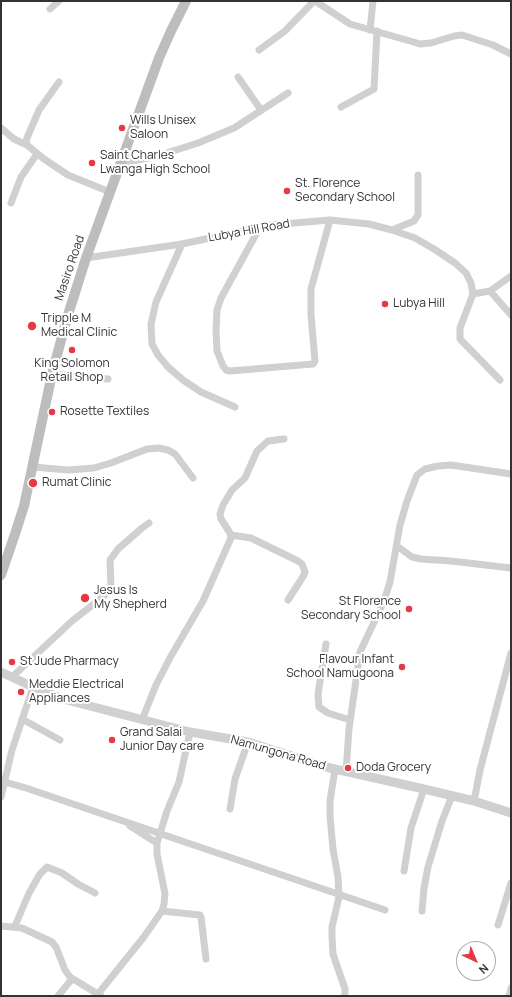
<!DOCTYPE html>
<html>
<head>
<meta charset="utf-8">
<style>
  body { margin:0 }
  #map { position:relative; width:512px; height:997px; overflow:hidden; background:#fff; font-family:Manrope,sans-serif }
  canvas { display:block }
  .frame { position:absolute; inset:0; border:2px solid #333; pointer-events:none }
  .north { position:absolute; left:456px; top:941px; width:40px; height:40px; box-sizing:border-box; background:#fff; border:1px solid #adadad; border-radius:50%; rotate:136deg; font-size:11px; font-weight:700; line-height:16px; text-align:center; color:#333 }
  .north::after { content:''; display:block; margin:auto; width:14px; height:18px; background:#e63946; clip-path:polygon(50% 0,100% 100%,50% 72%,0 100%) }
</style>
</head>
<body>
<div id="map">
<canvas width="512" height="997"></canvas>
<div class="frame"></div>
<div class="north">N</div>
</div>
<script>
const ctx = document.querySelector('canvas').getContext('2d');
ctx.lineJoin = 'round';
const poly = rows => new Path2D(rows.map(r => 'M' + r).join(''));
function strokePath(path, color, width, dash) { ctx.strokeStyle = color; ctx.lineWidth = width; ctx.lineCap = dash ? 'butt' : 'round'; ctx.setLineDash(dash || []); ctx.stroke(path); }
function label(font, color, halo, rows, align = 'center') {
  ctx.font = font + ' Manrope,sans-serif'; ctx.lineWidth = 4; ctx.setLineDash([]); ctx.textBaseline = 'middle'; ctx.strokeStyle = halo; ctx.fillStyle = color; for (const [text, x, y, turn = 0] of rows) {
    ctx.save(); ctx.translate(x, y); ctx.rotate((+turn || 0) * Math.PI / 180); ctx.textAlign = isNaN(turn) ? turn : align; if (halo) ctx.strokeText(text, 0, 0); ctx.fillText(text, 0, 0); ctx.restore();
  }
}
strokePath(poly([
  [315,1,350,24,410,41,420,44,431,43,454,36,462,35,493,45,511,54],
  [50,9,59,1],
  [370,30,373,1],
  [259,50,285,31,314,1],
  [238,77,261,110],
  [59,82,39,110,27,138,26,141,27,145,44,159,68,175,110,192],
  [341,107,374,89,377,31],
  [1,128,14,139,27,145],
  [121,163,154,157,198,143,234,128,288,93],
  [11,203,21,177,37,154],
  [260,227,221,298,217,310,216,330,217,351,223,366,226,370,230,371,313,364,315,361,311,315,311,289,330,220],
  [392,230,414,221,418,215,418,175],
  [182,244,156,302,151,324,152,344,158,355,168,367,183,380,201,392,235,407],
  [86,258,182,244,271,225,330,220,369,224,392,230,415,238,434,249,455,263,466,273,471,283,473,294,460,328,460,339,500,380],
  [490,291,511,315],
  [473,294,490,291,511,276],
  [52,374,108,379],
  [33,467,68,470,94,468,111,463,147,449,159,448,168,450,175,454,193,478],
  [231,535,251,538,298,561,302,564,305,572,304,575,288,600],
  [397,546,412,557,421,559,451,561,511,568],
  [326,644,318,694,319,707,328,713,350,720],
  [12,677,72,621,104,596,111,587,110,560,118,549,142,528,149,523],
  [22,719,60,740],
  [142,720,156,685,171,656,203,601,231,538,230,533,221,519,220,514,223,505,232,490,245,478,257,451,268,441,284,439],
  [335,769,330,801,330,816,333,849,338,877,339,897,332,927,332,937,333,954,345,989,345,996],
  [346,771,349,729,360,652,384,601,390,582,400,525,407,501,417,475,425,469,438,466,451,465,511,474],
  [5,782,26,788,385,910],
  [1,797,12,750,33,687],
  [474,801,480,770,511,653],
  [230,809,235,779,248,742],
  [130,826,157,843],
  [404,871,411,828,424,789],
  [162,911,200,915,201,917,206,959],
  [422,911,424,888,428,867,442,821,452,796],
  [498,925,511,883],
  [1,926,22,928,52,942,56,947,65,970,70,977,101,996],
  [15,926,29,893,40,874,47,867,62,873,78,884,95,893],
  [98,994,143,938,162,911,164,904,165,894,157,854,157,843,167,811,179,782,190,732],
  [58,996,72,979],
  [509,996,511,988]
]), '#d0d0d0', 7);
strokePath(poly([
  [1,672,33,687,63,699,190,732,248,742,326,767,424,789,474,801,511,813]
]), '#d0d0d0', 9);
strokePath(poly([
  [1,575,15,534,24,506,52,374,67,318,86,258,159,58,171,31,186,1]
]), '#bdbdbd', 10);
for (const [x, y, r, color] of [
  [122,128,4,"#e63946"],
  [92,163,4,"#e63946"],
  [287,191,4,"#e63946"],
  [385,304,4,"#e63946"],
  [32,326,5,"#e63946"],
  [72,350,4,"#e63946"],
  [52,412,4,"#e63946"],
  [33,483,5,"#e63946"],
  [85,598,5,"#e63946"],
  [409,609,4,"#e63946"],
  [12,662,4,"#e63946"],
  [402,667,4,"#e63946"],
  [21,692,4,"#e63946"],
  [112,740,4,"#e63946"],
  [348,768,4,"#e63946"]
]) { const dot = new Path2D(); dot.arc(x, y, r, 0, 2 * Math.PI); ctx.fillStyle = color; ctx.fill(dot); strokePath(dot, '#fff', 1.5); }
label('12px', '#333', '#fff', [
  ["Wills Unisex",130,121],
  ["Saloon",130,135],
  ["Saint Charles",100,156],
  ["Lwanga High School",100,170],
  ["St. Florence",295,184],
  ["Secondary School",295,198],
  ["Lubya Hill",393,304],
  ["Tripple M",41,319],
  ["Medical Clinic",41,333],
  ["King Solomon",72,364,"center"],
  ["Retail Shop",72,378,"center"],
  ["Rosette Textiles",60,412],
  ["Rumat Clinic",42,483],
  ["Jesus Is",94,591],
  ["My Shepherd",94,605],
  ["St Florence",401,602,"right"],
  ["Secondary School",401,616,"right"],
  ["Flavour Infant",394,660,"right"],
  ["School Namugoona",394,674,"right"],
  ["St Jude Pharmacy",20,662],
  ["Meddie Electrical",29,685],
  ["Appliances",29,699],
  ["Grand Salai",120,733],
  ["Junior Day care",120,747],
  ["Doda Grocery",356,768]
], 'left');
label('12px', '#333', '#fff', [
  ["Lubya Hill Road",249,231,-10],
  ["Masiro Road",70,268,-71],
  ["Namungona Road",278,753,16]
]);
</script>
</body>
</html>
